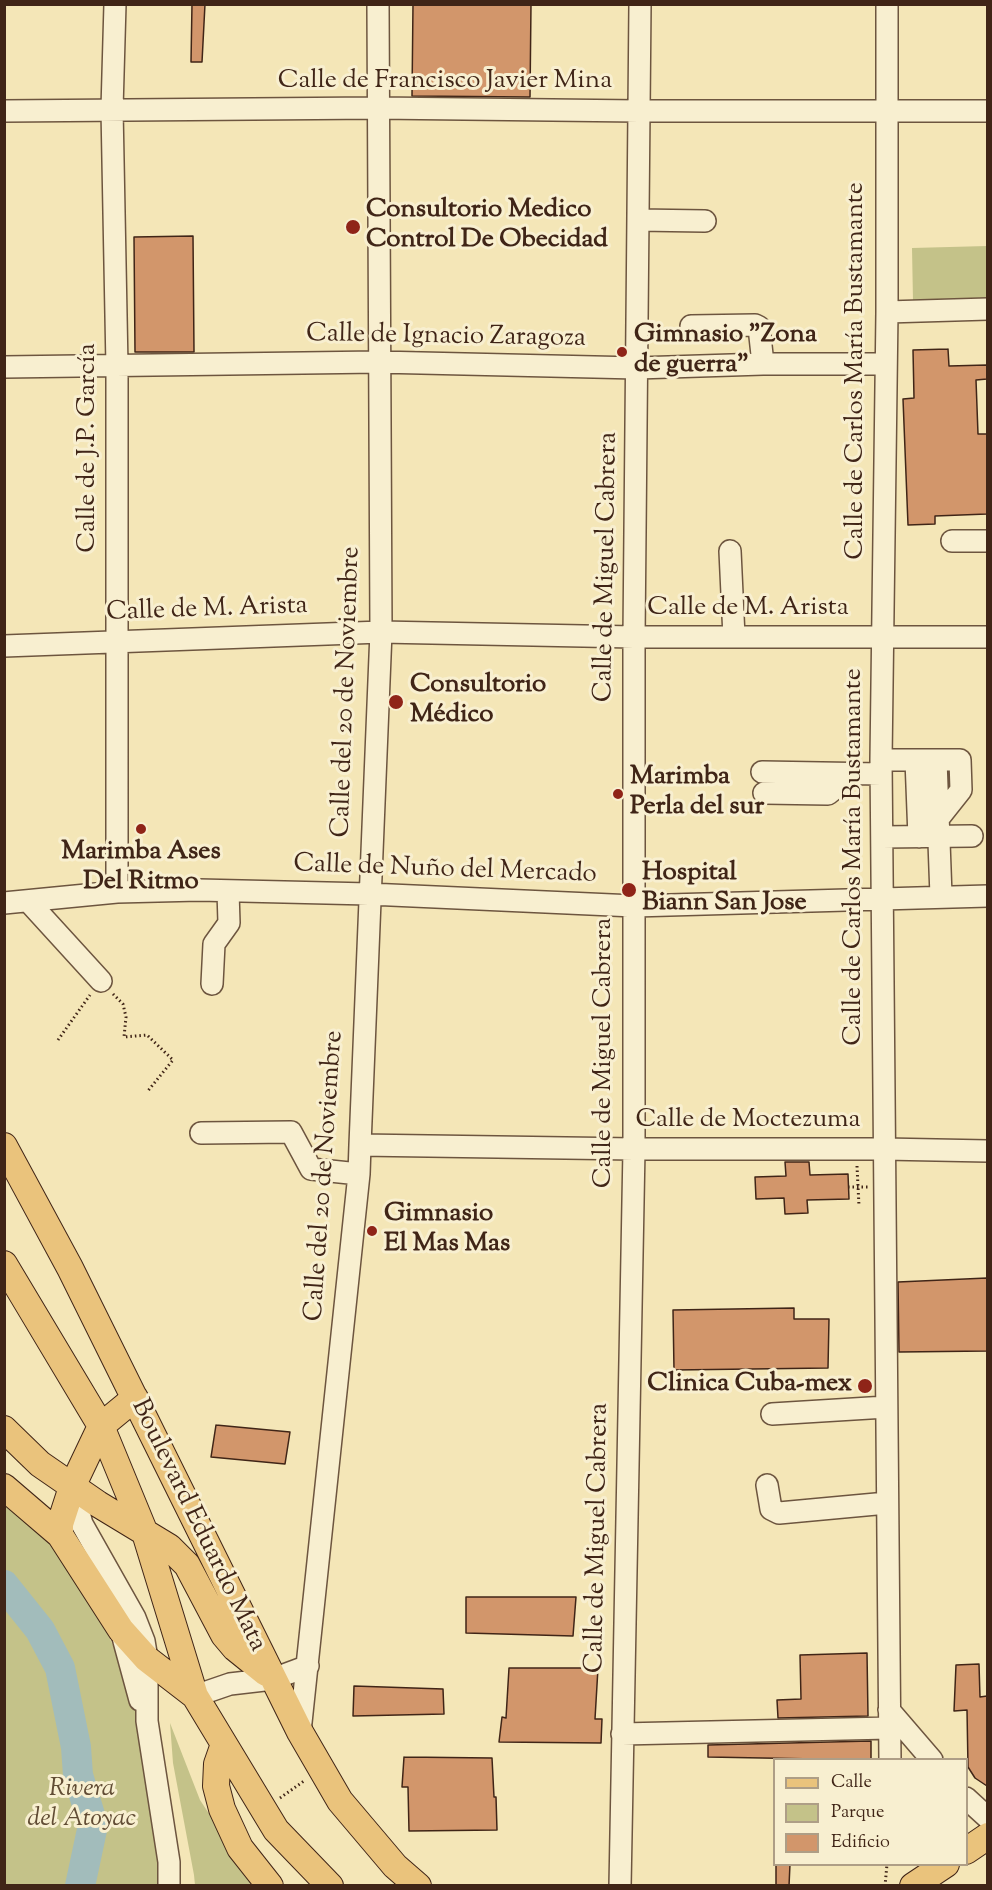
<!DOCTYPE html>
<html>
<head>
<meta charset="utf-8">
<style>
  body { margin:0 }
  #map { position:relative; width:992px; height:1890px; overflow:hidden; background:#f4e6b7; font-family:"Sorts Mill Goudy",serif }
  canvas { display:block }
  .frame { position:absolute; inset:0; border:6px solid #402517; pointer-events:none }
  .legend { position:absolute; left:773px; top:1758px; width:195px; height:108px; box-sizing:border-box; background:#f8efd0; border:2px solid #ae9e86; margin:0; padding:8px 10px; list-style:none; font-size:18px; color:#402517 }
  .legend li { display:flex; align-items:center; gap:12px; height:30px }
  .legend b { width:30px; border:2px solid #ae9e86 }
</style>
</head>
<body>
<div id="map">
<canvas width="992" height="1890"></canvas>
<div class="frame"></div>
<ul class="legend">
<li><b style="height:8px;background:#eac37c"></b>Calle</li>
<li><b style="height:16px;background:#c4c289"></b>Parque</li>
<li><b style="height:16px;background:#d2966b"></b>Edificio</li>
</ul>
</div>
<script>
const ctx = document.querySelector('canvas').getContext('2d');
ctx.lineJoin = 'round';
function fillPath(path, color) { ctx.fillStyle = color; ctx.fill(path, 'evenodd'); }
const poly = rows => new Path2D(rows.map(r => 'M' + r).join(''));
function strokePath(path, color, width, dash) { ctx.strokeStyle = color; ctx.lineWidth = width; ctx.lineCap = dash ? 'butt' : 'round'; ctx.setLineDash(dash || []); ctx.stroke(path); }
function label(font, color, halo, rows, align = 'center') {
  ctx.font = font + ' "Sorts Mill Goudy",serif'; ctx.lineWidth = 6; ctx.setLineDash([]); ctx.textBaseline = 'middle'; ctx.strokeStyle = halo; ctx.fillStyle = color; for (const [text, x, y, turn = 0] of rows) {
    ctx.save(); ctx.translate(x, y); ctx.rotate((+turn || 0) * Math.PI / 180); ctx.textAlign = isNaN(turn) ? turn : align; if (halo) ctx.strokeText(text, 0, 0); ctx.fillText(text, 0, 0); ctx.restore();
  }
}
fillPath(poly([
  [987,246,987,299,913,301,912,248],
  [4,1487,69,1548,147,1721,167,1885,5,1885],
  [170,1723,200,1800,227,1841,263,1885,195,1885,194,1875,173,1763]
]), '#c4c289');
strokePath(poly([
  [4,1585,40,1630,60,1668,76,1747,78,1775,93,1825,80,1886]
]), '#a2bcbb', 30);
const building = poly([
  [192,4,205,4,202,62,191,62,192,4],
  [413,4,531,4,530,97,412,96,413,4],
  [193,236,194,352,135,352,134,237,193,236],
  [948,349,949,366,987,365,987,379,976,380,978,434,987,434,987,514,935,516,935,524,908,525,903,399,914,398,913,350,948,349],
  [785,1162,809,1162,810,1175,848,1174,849,1199,807,1200,808,1213,785,1214,784,1198,756,1199,755,1177,786,1176,785,1162],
  [987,1278,987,1351,899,1352,898,1282,987,1278],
  [794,1308,794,1319,829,1319,828,1368,674,1370,673,1310,794,1308],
  [216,1425,290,1432,285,1464,211,1457,216,1425],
  [466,1597,576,1597,573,1636,466,1633,466,1597],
  [867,1653,868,1716,778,1718,777,1700,801,1699,800,1655,867,1653],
  [979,1664,980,1697,987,1696,987,1786,975,1778,968,1767,967,1710,954,1711,956,1665,979,1664],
  [509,1668,598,1668,595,1719,602,1719,601,1743,499,1742,502,1717,506,1718,509,1668],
  [354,1686,443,1689,444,1714,353,1716,354,1686],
  [871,1741,871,1760,708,1757,708,1745,871,1741],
  [404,1757,492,1758,494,1797,496,1797,497,1830,409,1831,408,1787,402,1787,404,1757],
  [776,1864,790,1864,789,1886,776,1886,776,1864]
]);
fillPath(building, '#d2966b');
strokePath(building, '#402517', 1.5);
const minor = poly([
  [115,4,112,109,117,367,117,892],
  [887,4,887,312,881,760,890,1760],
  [4,111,377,108,639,111,988,111],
  [638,220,705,221],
  [887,312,988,309],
  [691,326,755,325,759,327,763,364],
  [4,367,378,362,637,368,763,364,886,364],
  [952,541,988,541],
  [730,551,734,637],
  [4,646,381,632,634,637,988,637],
  [881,760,936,760,941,896],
  [916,760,919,837],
  [936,760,960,760,961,790,938,819],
  [762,772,881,774],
  [764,793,828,794,854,773],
  [882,837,972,836],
  [28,901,101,981],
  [4,903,117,892,199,890,369,894,634,906,988,896],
  [212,984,214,944,229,923,228,891],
  [201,1133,291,1132,311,1169,359,1174],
  [360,1145,634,1149,884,1149,988,1151],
  [772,1414,886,1407],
  [767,1485,771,1509,779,1513,887,1503],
  [72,1487,82,1524,135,1618,144,1641,147,1659,147,1721,169,1862,169,1886],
  [121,1630,140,1700],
  [195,1696,230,1684,273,1679,308,1666],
  [889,1710,932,1760],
  [300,1732,359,1174,360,1145,381,632,378,4],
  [622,1734,889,1728],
  [966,1798,988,1818],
  [620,1886,634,1149,634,637,640,4]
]);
const major = poly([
  [4,1146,70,1268,300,1732,340,1801,395,1866,418,1886],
  [4,1264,101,1426,145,1533,195,1696,276,1830,330,1886],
  [4,1429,40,1464,98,1504,169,1547,187,1565,224,1635,235,1648,266,1673],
  [4,1487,60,1535,121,1630,147,1659,195,1696],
  [60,1535,60,1524,72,1487,101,1426,135,1398],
  [224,1744,217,1764,216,1786,222,1809,240,1848,270,1886],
  [966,1851,988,1836],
  [913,1886,946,1864]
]);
strokePath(minor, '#6d553f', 24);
strokePath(major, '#402517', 28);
strokePath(poly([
  [113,994,123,1004,126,1017,124,1037,147,1035,173,1060,147,1092],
  [58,1040,90,995],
  [857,1166,859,1206],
  [848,1187,868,1187],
  [280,1798,304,1781],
  [885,1886,887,1864]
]), '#402517', 3, [1.5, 3]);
strokePath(minor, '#f8efd0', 21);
strokePath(major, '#eac37c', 26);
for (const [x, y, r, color] of [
  [353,227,8,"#8f2418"],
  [622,352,6,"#8f2418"],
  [396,702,8,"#8f2418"],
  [618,794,6,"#8f2418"],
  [141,829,6,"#8f2418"],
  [629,890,8,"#8f2418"],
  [372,1231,6,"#8f2418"],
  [865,1386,8,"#8f2418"]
]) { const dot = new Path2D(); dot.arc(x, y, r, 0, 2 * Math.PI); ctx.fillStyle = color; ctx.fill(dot); strokePath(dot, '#f8efd0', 2); }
label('26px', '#402517', '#f8efd0', [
  ["Calle de Francisco Javier Mina",445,83],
  ["Calle de Ignacio Zaragoza",446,338,1],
  ["Calle de Carlos María Bustamante",858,371,-90],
  ["Calle de J.P. García",90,448,-90],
  ["Calle de Miguel Cabrera",608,567,-89],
  ["Calle de M. Arista",748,610],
  ["Calle de M. Arista",207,611,-2],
  ["Calle del 20 de Noviembre",348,692,-88],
  ["Calle de Carlos María Bustamante",856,857,-90],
  ["Calle de Nuño del Mercado",445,871,2],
  ["Calle de Miguel Cabrera",606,1053,-90],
  ["Calle de Moctezuma",748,1122],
  ["Calle del 20 de Noviembre",326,1176,-86],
  ["Boulevard Eduardo Mata",197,1526,64],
  ["Calle de Miguel Cabrera",599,1538,-89]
]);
label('bold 26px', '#402517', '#f8efd0', [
  ["Consultorio Medico",366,212],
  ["Control De Obecidad",366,242],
  ["Gimnasio \"Zona",634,337],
  ["de guerra\"",634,367],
  ["Consultorio",410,687],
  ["Médico",410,717],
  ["Marimba",630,779],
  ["Perla del sur",630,809],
  ["Marimba Ases",141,854,"center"],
  ["Del Ritmo",141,884,"center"],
  ["Hospital",642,875],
  ["Biann San Jose",642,905],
  ["Gimnasio",384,1216],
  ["El Mas Mas",384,1246],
  ["Clinica Cuba-mex",852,1386,"right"]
], 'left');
label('italic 26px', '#614c34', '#f8efd0', [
  ["Rivera",82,1791],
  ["del Atoyac",82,1821]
]);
</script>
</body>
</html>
